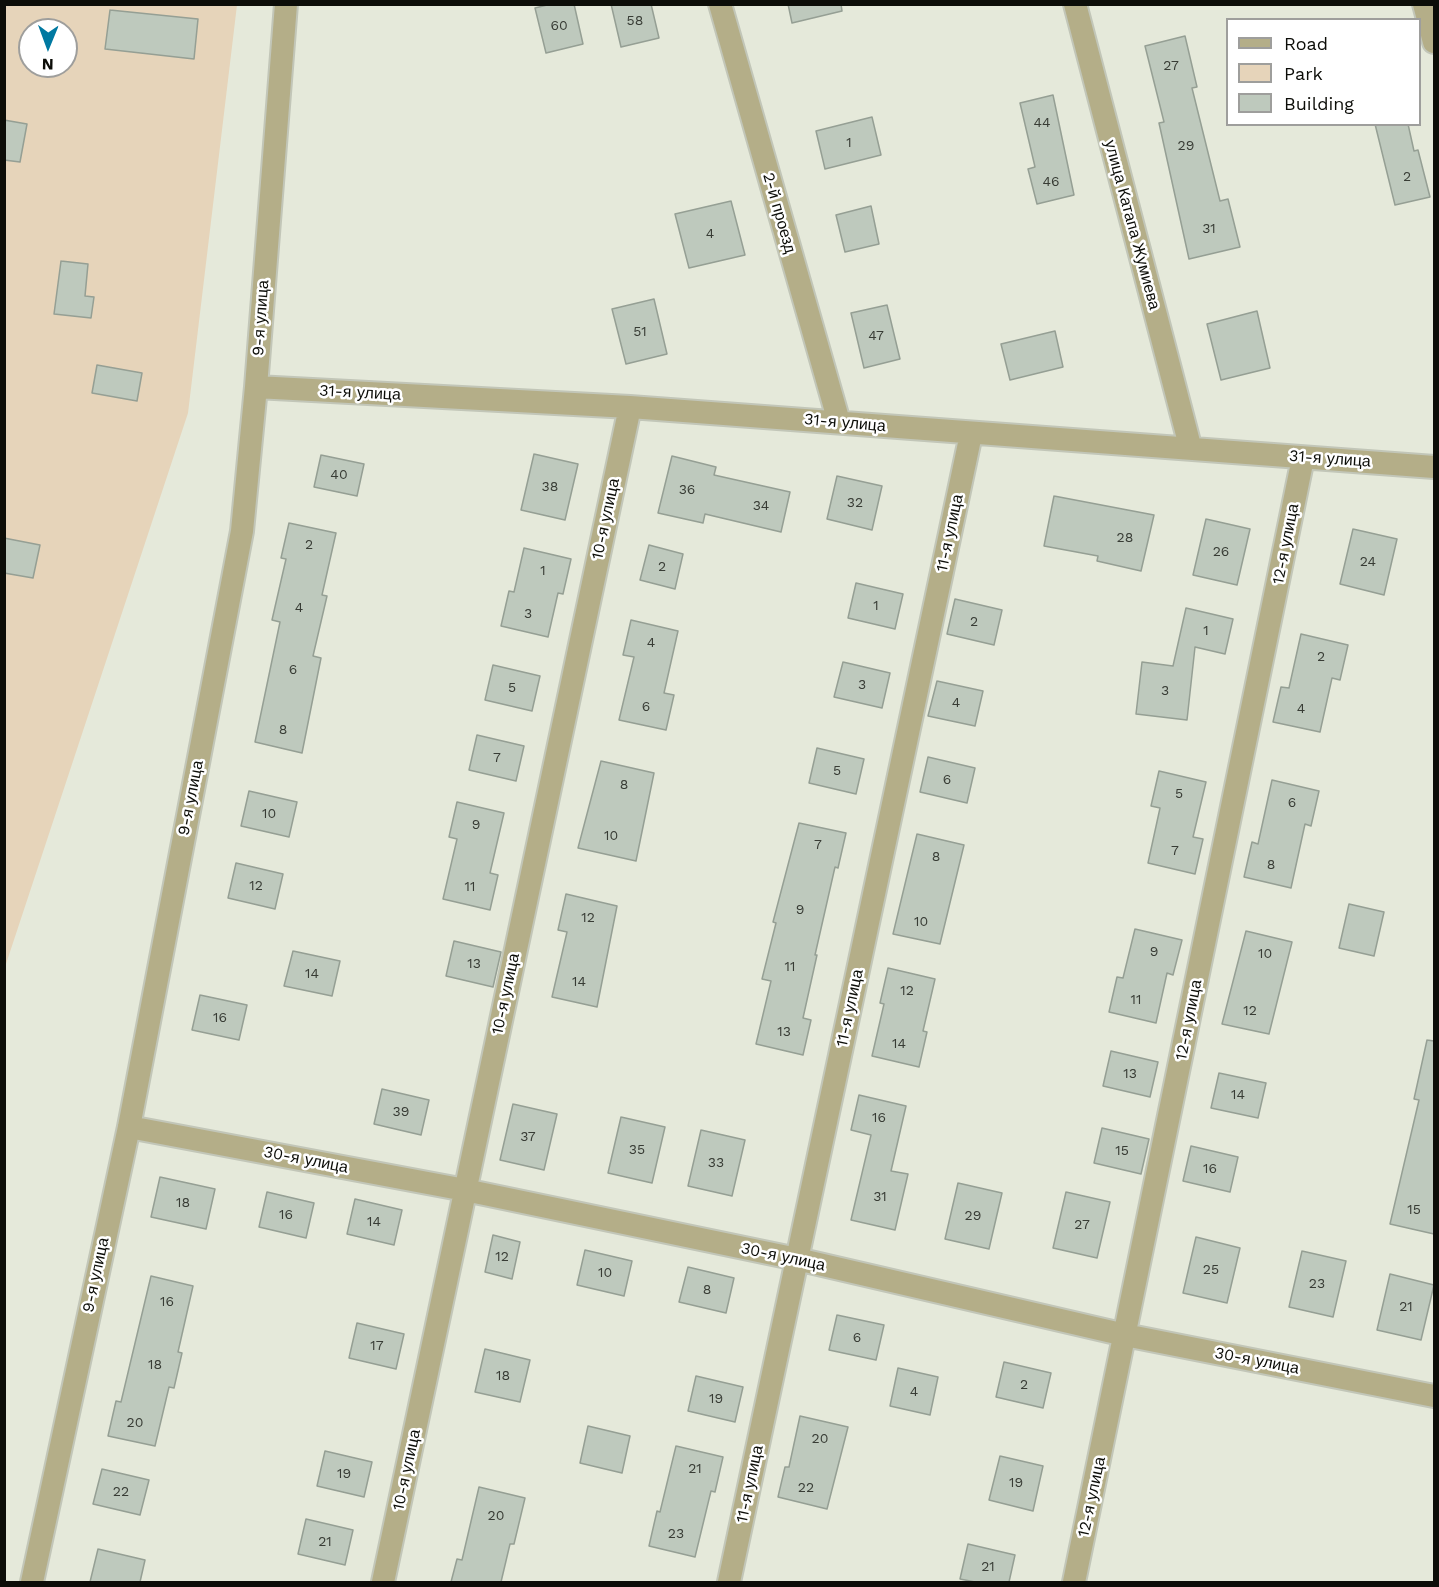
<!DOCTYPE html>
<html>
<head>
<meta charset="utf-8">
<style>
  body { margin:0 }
  #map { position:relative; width:1439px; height:1587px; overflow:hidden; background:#e5e9da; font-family:"Work Sans",sans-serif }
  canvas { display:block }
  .frame { position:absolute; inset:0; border:6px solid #0c0d08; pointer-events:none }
  .legend { position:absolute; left:1226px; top:18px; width:195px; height:108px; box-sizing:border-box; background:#fff; border:2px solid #9e9e9c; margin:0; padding:8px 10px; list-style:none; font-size:18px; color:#0c0d08 }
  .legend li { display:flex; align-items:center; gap:12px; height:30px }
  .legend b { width:30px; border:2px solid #9e9e9c }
  .north { position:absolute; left:18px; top:18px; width:60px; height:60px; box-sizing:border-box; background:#fff; border:2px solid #9e9e9c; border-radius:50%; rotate:181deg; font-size:16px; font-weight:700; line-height:24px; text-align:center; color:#0c0d08 }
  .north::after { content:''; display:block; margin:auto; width:21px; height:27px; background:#0079a1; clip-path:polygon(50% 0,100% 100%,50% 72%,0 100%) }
</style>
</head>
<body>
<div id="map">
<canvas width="1439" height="1587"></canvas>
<div class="frame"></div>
<ul class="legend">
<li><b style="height:8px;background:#b4ae88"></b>Road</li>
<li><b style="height:16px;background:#e6d4ba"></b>Park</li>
<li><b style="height:16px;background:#bec9bd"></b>Building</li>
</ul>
<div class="north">N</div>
</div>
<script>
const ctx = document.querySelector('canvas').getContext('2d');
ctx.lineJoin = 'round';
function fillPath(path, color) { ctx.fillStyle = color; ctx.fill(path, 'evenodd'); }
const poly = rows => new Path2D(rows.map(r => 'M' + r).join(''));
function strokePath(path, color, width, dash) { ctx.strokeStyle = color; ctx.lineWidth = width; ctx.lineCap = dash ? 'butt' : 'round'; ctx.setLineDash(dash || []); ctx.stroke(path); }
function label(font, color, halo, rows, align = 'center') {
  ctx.font = font + ' "Work Sans",sans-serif'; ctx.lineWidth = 5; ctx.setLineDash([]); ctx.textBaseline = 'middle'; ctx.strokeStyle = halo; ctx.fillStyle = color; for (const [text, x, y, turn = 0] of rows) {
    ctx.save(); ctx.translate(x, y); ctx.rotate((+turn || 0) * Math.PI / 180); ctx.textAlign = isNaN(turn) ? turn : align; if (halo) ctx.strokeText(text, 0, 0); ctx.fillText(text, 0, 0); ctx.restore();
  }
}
fillPath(poly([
  [5,5,237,5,188,413,5,967],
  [30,30,66,30,66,66,30,66]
]), '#e6d4ba');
const building = poly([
  [551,4,574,4,583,44,546,53,535,8,551,4],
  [611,4,651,4,659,38,621,47,611,4],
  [788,4,841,4,842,11,792,23,788,4],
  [110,10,198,19,194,59,105,49,110,10],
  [1185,36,1197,87,1192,88,1220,201,1228,199,1240,247,1189,259,1159,123,1164,122,1145,46,1185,36],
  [1053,95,1074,195,1037,204,1028,169,1035,167,1020,103,1053,95],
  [872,117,881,155,825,169,816,131,872,117],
  [4,120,27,124,20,162,4,160,4,120],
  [1375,124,1408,124,1414,151,1418,150,1430,197,1395,205,1375,124],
  [731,201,745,255,689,268,675,214,731,201],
  [871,206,879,244,845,252,836,215,871,206],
  [61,261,88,264,85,296,94,297,91,318,54,314,61,261],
  [654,299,667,354,626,364,612,309,654,299],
  [887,305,900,359,864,368,851,313,887,305],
  [1257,311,1270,368,1221,380,1207,324,1257,311],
  [1055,331,1063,367,1010,380,1001,344,1055,331],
  [97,365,142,373,137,401,92,393,97,365],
  [534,454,578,464,565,520,521,510,534,454],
  [321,455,364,464,357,496,314,487,321,455],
  [672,456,716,467,714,475,790,492,781,532,705,514,703,523,658,513,672,456],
  [837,476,882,486,872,530,827,519,837,476],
  [1054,496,1154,515,1141,571,1097,561,1098,556,1044,546,1054,496],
  [1206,519,1250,529,1237,585,1193,575,1206,519],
  [289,523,336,533,322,595,327,596,313,656,321,658,302,753,255,742,280,622,272,620,286,559,281,558,289,523],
  [1353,529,1397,539,1384,595,1340,584,1353,529],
  [4,538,40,545,33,578,4,573,4,538],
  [649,545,683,554,675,589,640,580,649,545],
  [524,548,571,559,563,594,558,593,548,637,501,626,509,591,514,592,524,548],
  [856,583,903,594,895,629,848,618,856,583],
  [955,599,1002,610,994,645,947,634,955,599],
  [1186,608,1233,619,1225,654,1195,647,1187,720,1136,714,1142,662,1173,666,1186,608],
  [631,620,678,631,664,693,674,695,666,730,619,720,634,657,623,655,631,620],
  [1301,634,1348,645,1340,680,1332,678,1320,732,1273,722,1281,687,1289,688,1301,634],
  [843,662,890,673,882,708,834,697,843,662],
  [493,665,540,676,532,711,485,700,493,665],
  [937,681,983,691,975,726,928,716,937,681],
  [477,735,524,746,516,781,469,770,477,735],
  [817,748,864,759,856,794,809,783,817,748],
  [928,757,975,768,967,803,920,792,928,757],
  [601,761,654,773,636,861,578,848,601,761],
  [1159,771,1206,782,1193,837,1203,839,1195,874,1148,863,1160,808,1151,806,1159,771],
  [1272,780,1319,791,1311,826,1305,824,1291,888,1244,877,1252,842,1258,844,1272,780],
  [249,791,297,802,289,837,241,826,249,791],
  [457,802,504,813,490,873,498,875,490,910,443,899,457,839,449,837,457,802],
  [799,823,846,833,838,868,835,867,815,955,817,955,803,1018,811,1020,803,1055,756,1044,771,981,762,979,776,923,773,922,799,823],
  [917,834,964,845,940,944,893,934,917,834],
  [236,863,283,874,275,909,228,898,236,863],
  [566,894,617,906,597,1007,552,997,567,932,558,930,566,894],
  [1349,904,1384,912,1374,956,1339,948,1349,904],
  [1135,929,1182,940,1173,975,1167,973,1156,1023,1109,1012,1117,977,1123,978,1135,929],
  [1246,931,1292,942,1269,1034,1222,1024,1246,931],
  [454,941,501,952,493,987,446,976,454,941],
  [293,951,340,961,332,996,284,986,293,951],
  [888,968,935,979,923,1031,927,1032,919,1067,872,1056,884,1004,880,1003,888,968],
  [200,995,247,1005,239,1040,192,1030,200,995],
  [1427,1040,1434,1041,1434,1234,1390,1224,1419,1100,1414,1099,1427,1040],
  [1111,1051,1158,1062,1150,1097,1103,1086,1111,1051],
  [1219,1073,1266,1083,1258,1118,1211,1108,1219,1073],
  [382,1089,429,1100,421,1135,374,1124,382,1089],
  [859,1095,906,1106,891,1171,908,1174,895,1230,851,1220,871,1135,851,1130,859,1095],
  [513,1104,557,1114,544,1170,500,1160,513,1104],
  [621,1117,665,1127,652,1183,608,1173,621,1117],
  [1102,1128,1149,1139,1141,1174,1094,1163,1102,1128],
  [701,1130,745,1140,732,1196,688,1186,701,1130],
  [1191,1146,1238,1157,1230,1192,1183,1181,1191,1146],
  [160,1177,215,1189,206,1229,151,1217,160,1177],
  [958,1183,1002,1193,989,1249,945,1239,958,1183],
  [267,1192,314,1203,306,1238,259,1227,267,1192],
  [1066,1192,1110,1202,1097,1258,1053,1248,1066,1192],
  [355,1199,402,1210,394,1245,347,1234,355,1199],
  [493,1235,520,1242,512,1279,485,1272,493,1235],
  [1196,1237,1240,1248,1227,1303,1183,1293,1196,1237],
  [585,1250,632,1261,624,1296,577,1285,585,1250],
  [1302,1251,1346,1261,1333,1317,1289,1307,1302,1251],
  [688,1267,734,1278,726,1313,679,1302,688,1267],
  [1390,1274,1434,1285,1421,1340,1377,1330,1390,1274],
  [151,1276,193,1286,178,1352,182,1353,174,1388,169,1387,155,1446,108,1436,116,1401,121,1402,151,1276],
  [837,1315,884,1325,876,1360,829,1350,837,1315],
  [357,1323,404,1334,396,1369,349,1358,357,1323],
  [485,1349,530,1360,520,1402,475,1392,485,1349],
  [1004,1362,1051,1373,1043,1408,996,1397,1004,1362],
  [898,1368,938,1377,930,1415,890,1406,898,1368],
  [696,1376,743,1387,735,1422,688,1411,696,1376],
  [800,1416,848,1427,827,1509,778,1497,785,1467,789,1467,800,1416],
  [588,1426,630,1436,622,1473,580,1463,588,1426],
  [676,1446,723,1457,715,1492,711,1491,695,1557,649,1546,657,1511,660,1512,676,1446],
  [325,1451,372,1462,364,1497,317,1486,325,1451],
  [1000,1456,1043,1466,1033,1511,989,1500,1000,1456],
  [102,1469,149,1480,140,1515,93,1504,102,1469],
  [479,1487,525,1498,514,1544,510,1544,501,1582,451,1582,457,1559,462,1560,479,1487],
  [306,1519,353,1530,345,1565,298,1554,306,1519],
  [968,1544,1015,1555,1009,1582,975,1582,960,1579,968,1544],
  [98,1549,145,1560,140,1582,90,1582,98,1549]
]);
fillPath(building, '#bec9bd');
strokePath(building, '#959f94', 1.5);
const minor = poly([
  [720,4,839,422],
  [1075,4,1190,446],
  [1424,4,1434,42],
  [256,387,630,407,1434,467],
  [129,1127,465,1190,797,1259,1125,1335,1434,1396],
  [32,1582,129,1127,242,531,256,387,286,4],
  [383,1582,630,407],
  [729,1582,971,434],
  [1074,1582,1303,458]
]);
strokePath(minor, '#c2c6b8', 26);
strokePath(minor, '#b4ae88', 22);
label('14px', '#383c35', null, [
  ["58",635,21],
  ["60",559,26],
  ["27",1171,66],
  ["44",1042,123],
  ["1",849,143],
  ["29",1186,146],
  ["2",1407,177],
  ["46",1051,182],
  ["31",1209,229],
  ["4",710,234],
  ["51",640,332],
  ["47",876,336],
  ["40",339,475],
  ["38",550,487],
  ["36",687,490],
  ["32",855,503],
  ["34",761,506],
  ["28",1125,538],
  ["2",309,545],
  ["26",1221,552],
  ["24",1368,562],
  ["2",662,567],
  ["1",543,571],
  ["1",876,606],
  ["4",299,608],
  ["3",528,614],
  ["2",974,622],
  ["1",1206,631],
  ["4",651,643],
  ["2",1321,657],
  ["6",293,670],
  ["3",862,685],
  ["5",512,688],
  ["3",1165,691],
  ["4",956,703],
  ["6",646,707],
  ["4",1301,709],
  ["8",283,730],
  ["7",497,758],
  ["5",837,771],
  ["6",947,780],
  ["8",624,785],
  ["5",1179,794],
  ["6",1292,803],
  ["10",269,814],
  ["9",476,825],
  ["10",611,836],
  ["7",818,845],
  ["7",1175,851],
  ["8",936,857],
  ["8",1271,865],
  ["12",256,886],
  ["11",470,887],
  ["9",800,910],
  ["12",588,918],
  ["10",921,922],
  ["9",1154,952],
  ["10",1265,954],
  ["13",474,964],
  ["11",790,967],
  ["14",312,974],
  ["14",579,982],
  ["12",907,991],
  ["11",1136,1000],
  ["12",1250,1011],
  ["16",220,1018],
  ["13",784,1032],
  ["14",899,1044],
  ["13",1130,1074],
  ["14",1238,1095],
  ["39",401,1112],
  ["16",879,1118],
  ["37",528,1137],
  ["35",637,1150],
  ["15",1122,1151],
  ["33",716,1163],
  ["16",1210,1169],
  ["31",880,1197],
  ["18",183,1203],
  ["15",1414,1210],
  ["16",286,1215],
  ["29",973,1216],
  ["14",374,1222],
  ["27",1082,1225],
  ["12",502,1257],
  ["25",1211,1270],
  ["10",605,1273],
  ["23",1317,1284],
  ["8",707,1290],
  ["16",167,1302],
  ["21",1406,1307],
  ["6",857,1338],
  ["17",377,1346],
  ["18",155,1365],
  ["18",503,1376],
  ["2",1024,1385],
  ["4",914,1392],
  ["19",716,1399],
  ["20",135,1423],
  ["20",820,1439],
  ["21",695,1469],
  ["19",344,1474],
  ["19",1016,1483],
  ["22",806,1488],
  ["22",121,1492],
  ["20",496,1516],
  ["23",676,1534],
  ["21",325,1542],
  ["21",988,1567]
]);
label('16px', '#0c0d08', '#fff', [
  ["2-й проезд",779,213,74],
  ["улица Катапа Жумиева",1132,225,75],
  ["9-я улица",261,318,-86],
  ["31-я улица",360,393,3],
  ["31-я улица",845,423,5],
  ["31-я улица",1330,459,4],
  ["10-я улица",606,519,-78],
  ["11-я улица",950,533,-78],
  ["12-я улица",1286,544,-79],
  ["9-я улица",191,798,-79],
  ["10-я улица",506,994,-78],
  ["11-я улица",850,1008,-78],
  ["12-я улица",1189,1020,-79],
  ["30-я улица",306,1160,11],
  ["30-я улица",783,1257,12],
  ["9-я улица",96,1275,-78],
  ["30-я улица",1257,1361,11],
  ["10-я улица",407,1470,-78],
  ["11-я улица",750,1484,-78],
  ["12-я улица",1092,1497,-78]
]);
</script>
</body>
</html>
